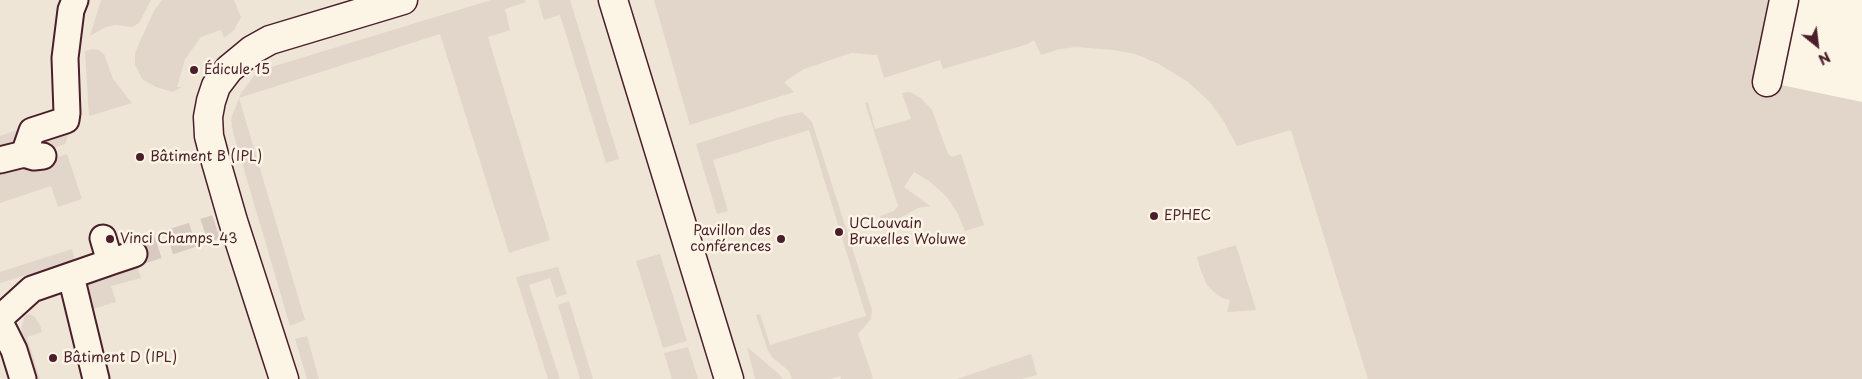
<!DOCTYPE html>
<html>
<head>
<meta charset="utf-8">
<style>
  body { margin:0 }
  #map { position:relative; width:1862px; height:379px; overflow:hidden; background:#fcf5e5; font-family:"Playpen Sans",sans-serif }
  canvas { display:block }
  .north { position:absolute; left:1792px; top:20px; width:50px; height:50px; -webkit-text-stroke:4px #fcf5e5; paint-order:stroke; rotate:151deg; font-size:14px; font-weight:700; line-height:20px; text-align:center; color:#4a1f2b }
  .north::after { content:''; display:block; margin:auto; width:18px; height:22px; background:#4a1f2b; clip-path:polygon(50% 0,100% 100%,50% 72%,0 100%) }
</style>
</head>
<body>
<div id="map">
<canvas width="1862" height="379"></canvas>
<div class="north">N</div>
</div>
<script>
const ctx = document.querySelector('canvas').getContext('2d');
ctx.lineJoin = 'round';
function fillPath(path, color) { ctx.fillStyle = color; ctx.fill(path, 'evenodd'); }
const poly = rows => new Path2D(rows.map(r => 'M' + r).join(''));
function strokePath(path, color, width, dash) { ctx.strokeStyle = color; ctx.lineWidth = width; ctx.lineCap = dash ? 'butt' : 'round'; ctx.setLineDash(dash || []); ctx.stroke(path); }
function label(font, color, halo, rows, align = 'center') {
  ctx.font = font + ' "Playpen Sans",sans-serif'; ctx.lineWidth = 5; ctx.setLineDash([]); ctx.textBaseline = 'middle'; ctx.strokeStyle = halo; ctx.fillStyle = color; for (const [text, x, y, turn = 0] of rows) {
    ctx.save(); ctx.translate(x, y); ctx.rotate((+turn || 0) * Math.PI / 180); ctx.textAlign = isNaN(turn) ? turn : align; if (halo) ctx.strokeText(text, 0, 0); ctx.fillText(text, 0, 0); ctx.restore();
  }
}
fillPath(poly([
  [0,0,1756,0,1682,379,0,379]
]), '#eee5d7');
fillPath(poly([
  [101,0,151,0,139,23,132,27,116,25,106,27,90,36],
  [162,0,234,0,241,17,234,30,224,38,221,30,201,37,185,59,177,87,182,87,173,92,156,87,142,79,135,64,135,53,141,39,154,11],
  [491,0,525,0,526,2,505,9,510,30,488,37,550,240,509,253,440,34,239,98,305,320,290,326,233,132,231,119,241,93,254,76,265,69],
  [538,0,570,0,619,159,606,163,560,15,544,20],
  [654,0,1781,0,1767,82,1862,102,1862,379,1368,379,1291,130,1237,146,1223,120,1209,101,1188,82,1159,64,1135,54,1114,50,1076,47,1060,49,1041,55,1034,40,1028,44,943,69,940,60,884,78,877,55,851,53,804,69,784,82,794,92,690,125],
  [92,49,99,50,104,54,113,79,132,103,89,116,85,51],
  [910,92,921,98,932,110,948,154,952,157,961,154,984,225,965,231,958,214,947,197,929,181,914,172,904,187,930,206,918,208,896,220,883,231,880,216,894,211,898,206,865,103,868,102,875,129,911,119,902,93],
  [802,112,812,122,872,310,871,319,858,334,873,378,871,379,841,379,840,376,831,379,792,379,789,371,773,358,768,351,756,315,760,314,770,345,866,316,809,130,713,160,728,211,717,214,696,144,780,117],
  [76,124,68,136,65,144,44,151,36,135],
  [27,127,19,140,0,155,0,136],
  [67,154,82,199,58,207,51,186,0,203,0,167,30,167],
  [1236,245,1256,310,1227,312,1230,300,1222,298,1214,292,1207,285,1200,268,1197,257],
  [72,249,75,260,0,283,0,272],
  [660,254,687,341,663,348,636,261],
  [228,257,234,264,264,359,261,360],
  [136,262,141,278,111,286,116,302,93,309,86,290,89,277],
  [558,267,567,294,556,297,550,278,529,285,560,379,548,379,516,277],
  [569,301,593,379,580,379,558,305],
  [29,314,35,317,40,325,42,332,27,337,40,379,36,379,23,342,21,328,25,316],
  [307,336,319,379,307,379,295,339],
  [688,347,698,379,672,379,664,353],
  [747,347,779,374,783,379,755,379],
  [1031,354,1037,375,1021,379,957,379]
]), '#e2d5ca');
strokePath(poly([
  [134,254,216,227]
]), '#d8cac0', 25, [25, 12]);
const pedestrian = poly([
  [24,154,32,131,66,120,67,113,65,58,71,10,75,0],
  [0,160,24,154,34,157,43,156],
  [110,262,134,254],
  [71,276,96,379],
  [0,318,32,289,110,262,103,238],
  [0,322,14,350,23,379]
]);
const minor = poly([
  [613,0,729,379],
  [1767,82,1784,0],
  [284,379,233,221,214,155,209,136,208,117,211,101,216,86,229,69,252,50,270,40,403,0]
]);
strokePath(pedestrian, '#4a1f2b', 29);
strokePath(minor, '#4a1f2b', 31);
strokePath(pedestrian, '#fcf5e5', 25);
strokePath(minor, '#fcf5e5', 28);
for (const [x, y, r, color] of [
  [194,70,5,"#4a1f2b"],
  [140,157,5,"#4a1f2b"],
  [1154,216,5,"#4a1f2b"],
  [839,232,5,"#4a1f2b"],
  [110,239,5,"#4a1f2b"],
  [781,239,5,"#4a1f2b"],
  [53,358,5,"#4a1f2b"]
]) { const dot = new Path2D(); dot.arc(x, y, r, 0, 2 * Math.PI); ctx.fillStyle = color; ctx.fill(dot); strokePath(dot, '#fcf5e5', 2); }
label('14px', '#4a1f2b', '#fcf5e5', [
  ["Édicule 15",204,70],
  ["Bâtiment B (IPL)",150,157],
  ["EPHEC",1164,216],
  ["UCLouvain",849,224],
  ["Bruxelles Woluwe",849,240],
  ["Pavillon des",771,231,"right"],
  ["conférences",771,247,"right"],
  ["Vinci Champs_43",120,239],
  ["Bâtiment D (IPL)",63,358]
], 'left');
</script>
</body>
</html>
